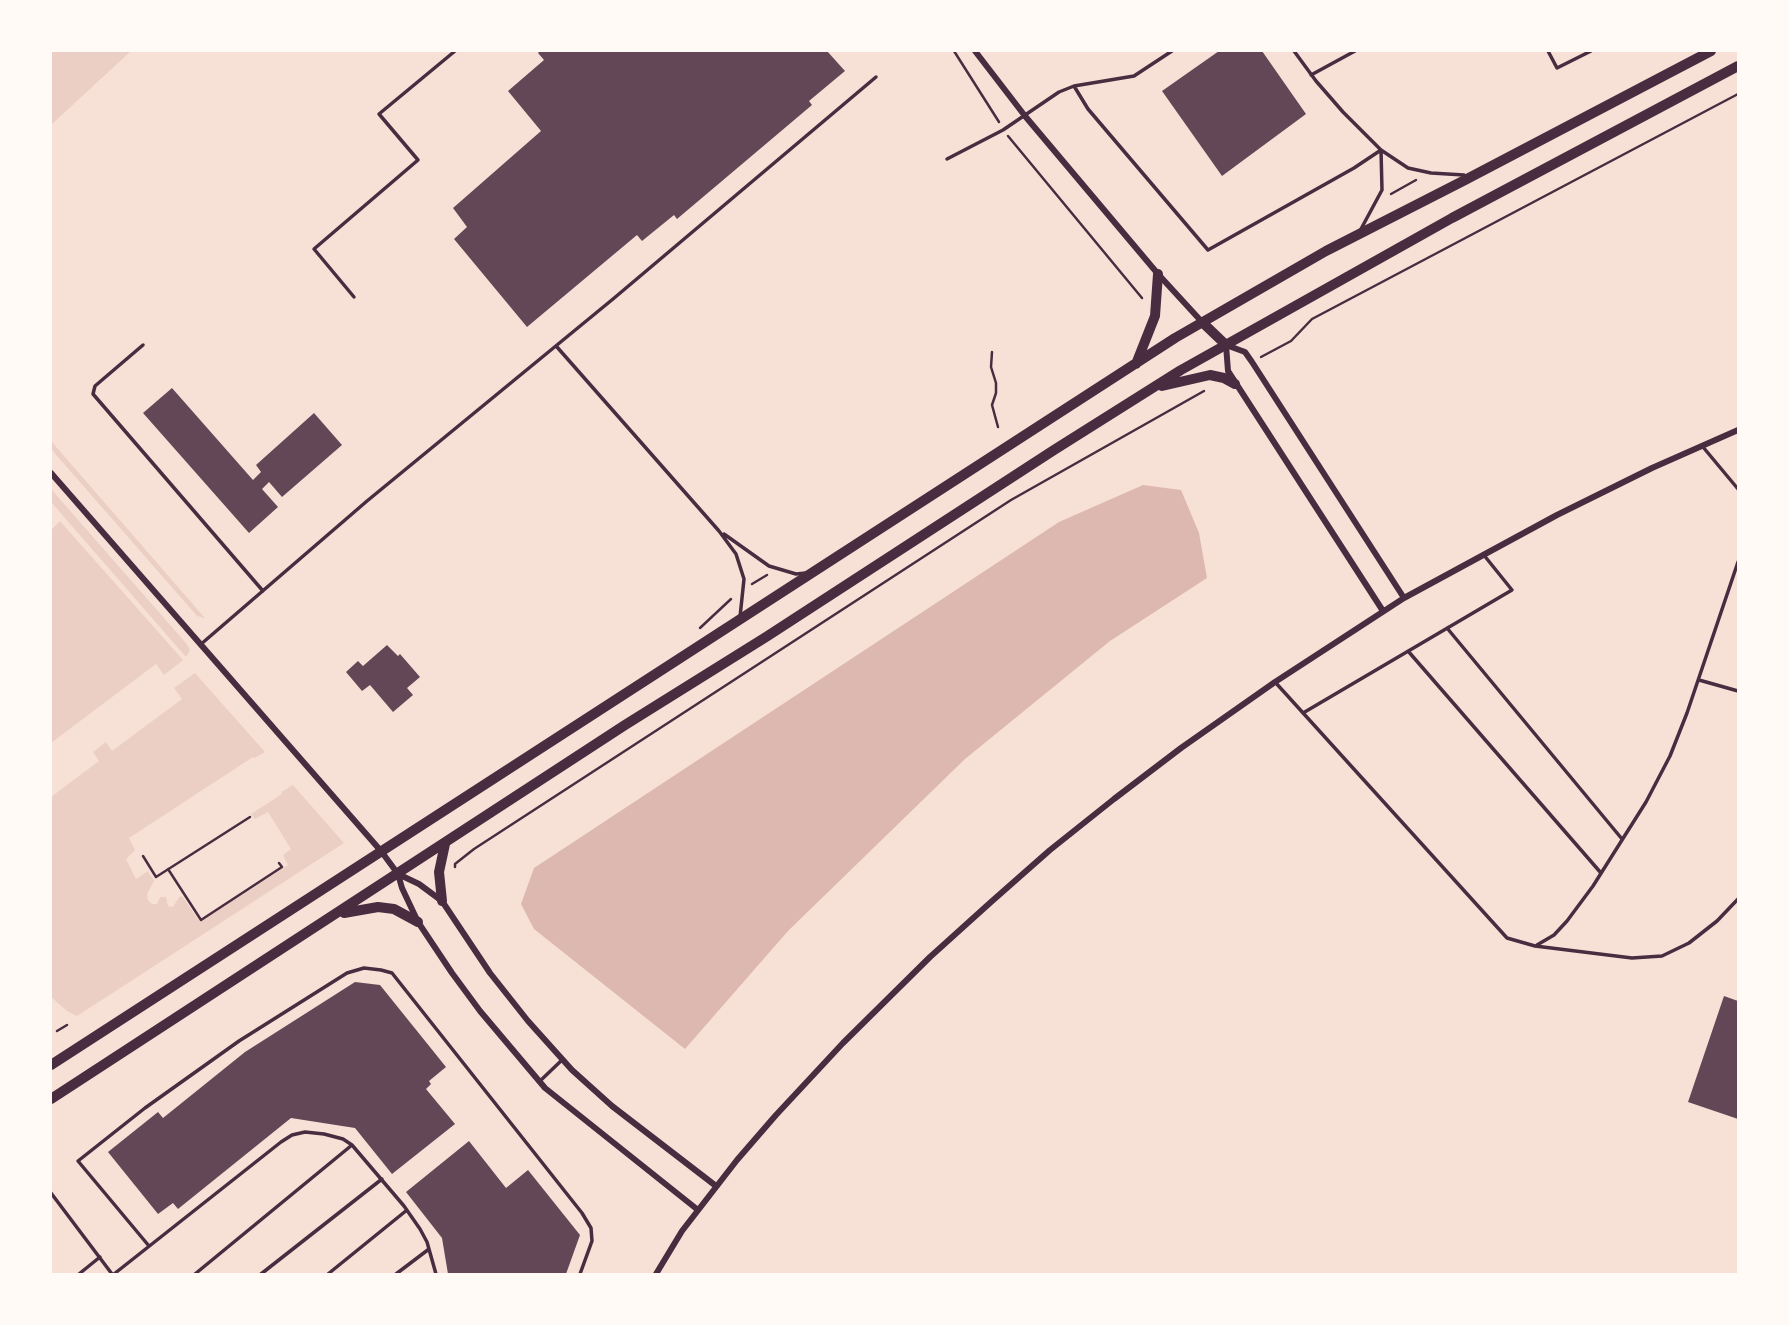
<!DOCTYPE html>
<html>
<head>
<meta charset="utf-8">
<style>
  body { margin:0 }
  #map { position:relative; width:1789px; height:1325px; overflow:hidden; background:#f7e1d7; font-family:"Titillium Web",sans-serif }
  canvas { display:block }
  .frame { position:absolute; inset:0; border:52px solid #fffaf5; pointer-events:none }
</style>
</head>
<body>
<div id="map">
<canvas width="1789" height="1325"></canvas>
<div class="frame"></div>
</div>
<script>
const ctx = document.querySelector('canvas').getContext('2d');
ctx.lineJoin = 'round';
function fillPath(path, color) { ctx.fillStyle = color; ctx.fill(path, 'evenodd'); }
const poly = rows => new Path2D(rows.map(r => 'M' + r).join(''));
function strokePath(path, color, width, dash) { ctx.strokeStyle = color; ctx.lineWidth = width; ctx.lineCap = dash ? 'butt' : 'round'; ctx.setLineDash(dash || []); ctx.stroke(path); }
fillPath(poly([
  [51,51,131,51,51,125],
  [51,441,205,618,197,616,51,449],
  [51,489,186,643,190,650,186,657,51,502],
  [60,521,183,660,164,675,156,664,51,743,51,530],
  [195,673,265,752,255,758,253,757,129,838,135,850,126,859,136,879,148,871,154,881,147,894,148,900,152,904,157,904,160,897,166,897,168,906,173,907,179,897,182,896,200,922,288,865,283,855,291,849,268,812,255,819,251,814,282,794,281,792,293,785,344,843,77,1016,67,1011,51,997,51,797,99,761,93,752,106,742,112,751,182,699,174,688]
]), '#ebcfc5');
fillPath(poly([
  [1143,485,1181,490,1199,533,1207,578,1110,641,965,759,788,931,685,1049,534,929,521,904,534,868,1059,522]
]), '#dcb8b0');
fillPath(poly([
  [540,51,827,51,845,71,809,101,812,105,677,219,674,215,642,241,637,235,527,327,454,239,467,227,453,208,541,131,508,91,544,60,538,53],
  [1219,51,1262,51,1306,114,1222,176,1162,91],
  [172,388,253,480,261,472,256,465,314,413,342,445,282,497,269,482,262,489,278,507,249,533,143,413],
  [387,645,398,656,400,654,420,677,407,688,413,695,393,712,370,685,362,691,346,672,358,661,363,666],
  [355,982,380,985,446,1067,429,1081,431,1084,426,1089,455,1124,392,1174,355,1128,291,1118,178,1209,173,1203,158,1214,108,1152,158,1112,163,1118,245,1052],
  [1724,996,1738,1001,1738,1119,1688,1102],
  [469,1141,506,1188,528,1170,580,1235,566,1274,448,1274,442,1238,406,1192]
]), '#644757');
strokePath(poly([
  [954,51,999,122],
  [1008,136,1142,298],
  [1391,194,1416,180],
  [992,352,991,367,996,383,996,393,992,405,998,427],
  [1261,357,1291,341,1312,319,1738,94],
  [752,584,767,575],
  [700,628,731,599],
  [143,856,156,877,250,817],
  [455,867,455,864,474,849,1011,500,1204,391],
  [168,869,201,920,282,867,279,863],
  [57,1031,67,1025]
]), '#4a2c40', 2.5);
strokePath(poly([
  [1548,51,1557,68,1591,51],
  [1311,75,1355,51],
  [1074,86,1088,109,1208,250,1354,168,1381,150,1343,112,1316,81,1294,51],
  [947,159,1003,130,1059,92,1074,86,1134,76,1172,51],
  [1361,229,1382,190,1381,150,1408,168,1431,173,1464,175],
  [354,297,314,249,418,160,379,114,455,51],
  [143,345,95,386,93,394,263,591],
  [557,347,719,531,736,554,744,579,740,617],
  [1703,447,1738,489],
  [724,534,769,566,796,574,806,573],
  [1447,628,1622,839],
  [200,645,367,501,613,299,876,77],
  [1408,651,1601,873],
  [1699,680,1738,691],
  [1275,682,1507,938,1535,946,1632,958,1662,956,1689,943,1717,921,1738,899],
  [1303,713,1512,590,1483,554],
  [1537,945,1554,935,1567,921,1593,886,1646,802,1670,756,1687,713,1738,562],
  [540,1081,563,1059],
  [51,1193,112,1274],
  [149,1246,78,1161,145,1108,239,1041,347,973,364,968,381,970,392,973,582,1213,591,1228,592,1241,580,1274],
  [79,1274,100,1257],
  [114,1274,281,1142,292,1135,305,1132,324,1134,343,1139,352,1145,404,1206,420,1229,427,1242,436,1274],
  [195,1274,352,1145],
  [261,1274,382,1179],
  [328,1274,407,1210],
  [396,1274,429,1249]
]), '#4a2c40', 3.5);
strokePath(poly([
  [975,51,1025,116,1158,274,1202,322],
  [51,473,381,851,398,874,402,888,418,922,452,973,480,1011,545,1088,698,1210],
  [1383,611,1228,371,1226,345,1245,352,1252,362,1404,598],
  [398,874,419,884,442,901,490,973,528,1021,572,1070,612,1106,716,1186],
  [656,1274,682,1231,737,1160,776,1115,843,1043,930,957,991,902,1050,850,1114,799,1181,748,1275,682,1404,598,1557,515,1652,468,1738,430]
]), '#4a2c40', 6);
strokePath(poly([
  [1202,322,1226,345],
  [1136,364,1155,316,1158,274],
  [1162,386,1210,375,1224,378,1235,384],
  [442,901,439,872,445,844],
  [344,913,378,907,394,909,418,922],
  [51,1065,1175,338,1326,251,1465,180,1711,51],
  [51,1099,625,725,766,637,1054,450,1181,370,1452,218,1738,66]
]), '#4a2c40', 10);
</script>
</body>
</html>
